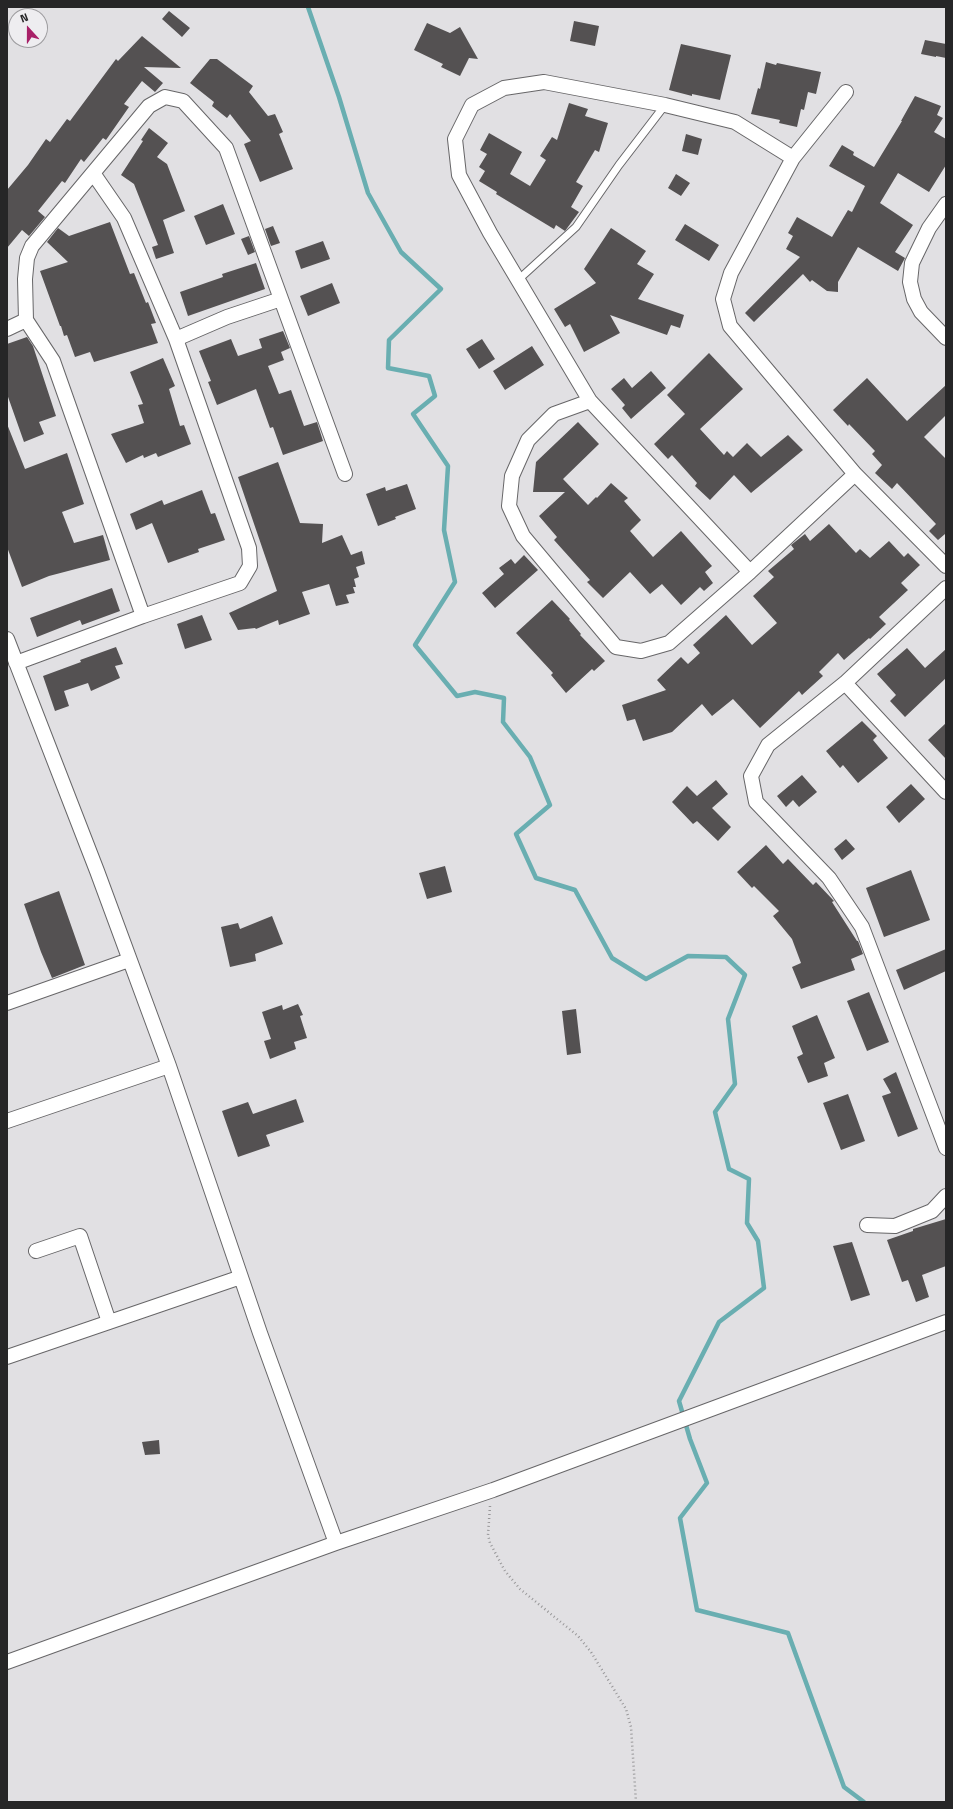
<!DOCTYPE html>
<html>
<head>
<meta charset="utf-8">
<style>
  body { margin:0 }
  #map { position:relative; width:953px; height:1809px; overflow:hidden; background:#e1e0e3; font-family:"Titillium Web",sans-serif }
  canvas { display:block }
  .frame { position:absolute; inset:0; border:8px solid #262627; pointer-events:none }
  .north { position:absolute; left:8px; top:8px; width:40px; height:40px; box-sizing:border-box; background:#eeedf0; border:1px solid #9e9da0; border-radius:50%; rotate:339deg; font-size:11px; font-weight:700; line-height:16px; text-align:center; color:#262627 }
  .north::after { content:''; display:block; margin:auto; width:14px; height:18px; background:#a82068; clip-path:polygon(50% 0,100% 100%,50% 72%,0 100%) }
</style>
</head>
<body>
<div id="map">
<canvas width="953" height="1809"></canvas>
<div class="frame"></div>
<div class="north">N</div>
</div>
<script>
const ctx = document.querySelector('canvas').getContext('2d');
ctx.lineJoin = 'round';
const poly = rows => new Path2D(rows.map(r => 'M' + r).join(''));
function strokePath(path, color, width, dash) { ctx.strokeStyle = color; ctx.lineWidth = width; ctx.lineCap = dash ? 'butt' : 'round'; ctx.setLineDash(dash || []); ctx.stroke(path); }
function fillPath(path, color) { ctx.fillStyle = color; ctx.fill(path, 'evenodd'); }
strokePath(poly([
  [308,7,339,97,368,193,401,252,441,289,389,340,388,368,429,376,435,396,413,414,448,466,444,530,455,582,415,645,457,696,475,692,504,698,503,722,530,757,550,805,516,834,536,878,575,890,612,958,646,979,688,956,726,957,745,975,728,1019,735,1084,715,1112,729,1169,749,1179,747,1223,758,1241,764,1288,719,1322,679,1401,690,1439,707,1483,680,1518,697,1610,788,1633,844,1787,864,1802]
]), '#69aeb1', 4.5);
fillPath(poly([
  [169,11,190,28,182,37,162,19],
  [574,21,599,26,595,46,570,41],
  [427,23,450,33,460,27,478,59,469,58,460,76,441,67,443,64,414,50],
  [142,36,181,68,144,67,163,83,155,92,142,81,124,104,129,107,106,140,103,138,84,162,81,159,65,183,62,181,38,211,45,217,29,236,22,230,7,248,7,190,28,165,46,139,50,142,67,119,70,121,116,59,118,61],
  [925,40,946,44,946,58,936,56,936,57,921,54],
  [681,44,731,55,720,100,692,94,692,96,669,90],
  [210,59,217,59,253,86,249,92,268,116,275,114,283,132,279,134,293,169,260,182,244,144,251,141,230,114,227,118,212,106,214,102,190,83],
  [766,62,776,65,777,63,821,72,816,94,808,92,804,110,801,109,797,127,779,123,780,120,751,114,758,88,760,89],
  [915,96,941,106,937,115,943,118,934,132,946,139,946,165,929,192,898,173,880,203,913,225,895,252,905,258,898,271,858,247,838,282,838,292,827,291,812,280,810,282,803,274,754,322,745,313,800,257,786,249,793,236,788,233,797,217,832,237,848,210,852,212,865,186,829,166,842,145,854,152,853,155,874,167,902,121,901,121],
  [569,103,588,109,585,116,608,123,599,152,595,150,576,182,583,186,571,207,579,212,565,231,556,225,554,229,496,194,497,192,479,181,485,171,479,167,487,154,480,150,489,133,522,152,510,174,530,186,546,160,540,156,552,137,557,140],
  [149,128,168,143,157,157,167,164,185,211,163,220,174,253,156,259,152,247,158,245,134,184,121,175,143,141,141,140],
  [686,134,702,139,698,155,682,151],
  [676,174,690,183,681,196,668,188],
  [223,204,235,234,206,245,194,216],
  [110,222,130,274,134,273,146,303,148,302,156,323,151,324,158,343,94,362,90,352,75,357,67,335,64,336,61,326,60,326,40,271,68,262,47,242,58,228,69,236],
  [685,224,719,245,709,261,675,240],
  [273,226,280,243,271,246,265,229],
  [611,228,646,251,637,264,654,274,638,299,684,315,680,328,671,325,667,335,610,315,620,333,584,352,570,324,565,327,554,309,596,283,584,269],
  [249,236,255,252,248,255,241,239],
  [323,241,330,259,301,269,295,251],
  [256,263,265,289,188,316,180,292,223,277,222,274],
  [332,283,340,303,308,316,300,296],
  [283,331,290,348,281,352,284,360,268,366,279,394,291,390,304,426,317,422,323,441,283,455,273,427,270,428,256,389,217,405,208,382,211,381,199,351,231,339,238,356,262,348,259,339],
  [27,337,33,346,56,416,39,422,44,434,24,442,7,394,7,344],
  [482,339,495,359,479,369,466,349],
  [532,346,544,365,505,390,493,371],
  [709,353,743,389,700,429,724,455,727,451,733,457,747,443,761,457,788,435,803,450,751,493,734,475,710,500,695,486,697,483,672,455,668,459,654,444,685,414,667,395],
  [163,358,175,386,169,389,180,426,184,425,191,444,158,457,156,453,144,458,143,455,126,463,111,434,144,423,138,405,143,404,130,372],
  [651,371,666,388,631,419,622,408,625,405,611,389,624,378,632,388],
  [867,378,907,421,946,385,946,415,924,437,946,459,946,535,945,534,938,540,929,531,936,524,897,483,892,489,875,473,882,465,872,454,875,451,849,424,848,426,833,410],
  [578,422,599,444,563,479,588,505,596,497,597,498,611,483,628,498,624,501,641,520,630,531,653,557,681,531,712,566,705,572,713,583,704,591,700,587,681,605,662,584,650,594,630,572,603,598,587,582,590,580,554,540,557,537,539,516,565,492,533,492,536,462],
  [7,424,25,469,67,453,84,504,62,512,74,543,103,535,110,560,49,576,22,587,7,547],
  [278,462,300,523,323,524,322,543,342,535,351,555,362,551,365,564,356,567,359,577,354,579,356,587,353,587,355,593,346,595,349,603,336,606,329,584,302,592,310,614,279,625,278,620,256,629,255,628,238,630,229,613,277,591,238,477],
  [407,484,416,509,395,517,396,519,378,526,366,494,385,487,386,491],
  [202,490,211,514,215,513,225,540,198,549,199,552,168,563,152,523,136,530,130,514,162,500,164,505],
  [829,524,856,553,860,549,870,558,889,541,904,557,908,553,920,565,901,583,908,590,879,617,886,624,870,639,869,638,844,660,838,653,819,672,823,676,802,695,799,691,760,728,733,699,712,716,702,704,672,732,643,741,635,719,627,721,622,705,666,690,657,680,681,657,688,664,700,653,693,645,726,615,752,645,777,623,753,596,774,577,768,571,794,549,791,545,805,534,810,541],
  [524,555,538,570,495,608,482,593,504,574,499,568,511,559,515,564],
  [112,588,120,611,82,625,80,620,37,637,30,618],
  [552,600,570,619,569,620,581,634,580,635,605,661,594,671,592,669,566,693,551,675,553,673,516,633],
  [202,615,212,640,185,649,177,624],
  [116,647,123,664,115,666,120,678,91,691,88,683,64,691,69,706,55,711,43,676,81,662,80,660],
  [907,648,925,668,946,649,946,678,905,717,890,701,896,695,877,674],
  [862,721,877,736,873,740,888,758,858,783,843,765,840,768,826,751],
  [946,723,946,759,928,740],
  [802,775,817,792,799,807,793,800,786,807,777,796],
  [716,780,728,794,712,808,731,827,718,841,697,821,693,824,672,802,687,786,697,796],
  [911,784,925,799,899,823,886,807],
  [846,839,855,849,842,860,834,849],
  [766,845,783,864,788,859,813,885,816,882,834,901,832,902,857,941,858,941,863,954,851,959,855,970,801,989,792,967,801,963,792,939,773,916,779,911,754,886,752,888,737,872],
  [445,866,452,892,427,899,419,873],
  [911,870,930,920,884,937,866,888],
  [59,891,85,965,52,978,41,952,24,904],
  [272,916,283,944,255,954,256,961,230,967,221,927,238,923,240,929],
  [946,949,946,971,904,990,896,970],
  [869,992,889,1042,867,1051,847,1001],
  [298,1004,303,1015,300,1016,307,1038,294,1042,296,1049,270,1059,264,1041,271,1039,262,1012,282,1005,283,1010],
  [576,1009,581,1053,567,1055,562,1011],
  [817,1015,835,1058,824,1063,828,1076,808,1083,797,1057,803,1054,792,1026],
  [896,1072,918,1129,898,1137,882,1096,891,1093,883,1079],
  [848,1094,865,1141,841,1150,823,1103],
  [296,1099,304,1122,266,1135,270,1146,238,1157,222,1111,248,1102,253,1114],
  [946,1219,946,1266,922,1275,929,1297,916,1302,908,1280,902,1282,887,1240,913,1231,913,1229],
  [852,1242,870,1295,851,1301,833,1246],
  [159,1440,160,1454,145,1455,142,1442]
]), '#545152');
const lane = poly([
  [518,280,576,227,619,165,665,105]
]);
const street = poly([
  [846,92,793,158,731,273,723,299,730,326,855,474,946,566],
  [793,158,735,122,665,105,544,82,504,88,472,105,455,139,459,175,490,233,590,401,750,572,855,474],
  [93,173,149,106,165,97,183,101,226,148,281,299,227,317,176,339],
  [946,204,929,228,912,263,910,282,914,299,921,312,946,338],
  [281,299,345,474],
  [26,320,25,279,27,258,32,246,93,173,124,218,176,339,249,548,250,566,240,583,143,616],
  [7,329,26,320,53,361,143,616,16,663],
  [590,401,554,414,528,440,512,476,509,506,523,536,616,647,641,651,669,643,750,572],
  [946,588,845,683,768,745,751,776,756,802,829,878,862,927,946,1148],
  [7,639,97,871,169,1066,260,1333,336,1543],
  [845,683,946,792],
  [7,1003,129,960],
  [7,1121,169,1066],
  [867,1225,895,1226,932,1211,946,1196],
  [36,1251,80,1236,109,1322],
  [7,1357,241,1277],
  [7,1662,336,1543,493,1490,946,1322]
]);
strokePath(lane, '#676668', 9);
strokePath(street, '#676668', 16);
strokePath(poly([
  [490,1506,488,1535,490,1543,505,1571,520,1589,578,1636,591,1652,626,1709,631,1727,636,1802]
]), '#989799', 2.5, [1, 3]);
strokePath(lane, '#fff', 7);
strokePath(street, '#fff', 14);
</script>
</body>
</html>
